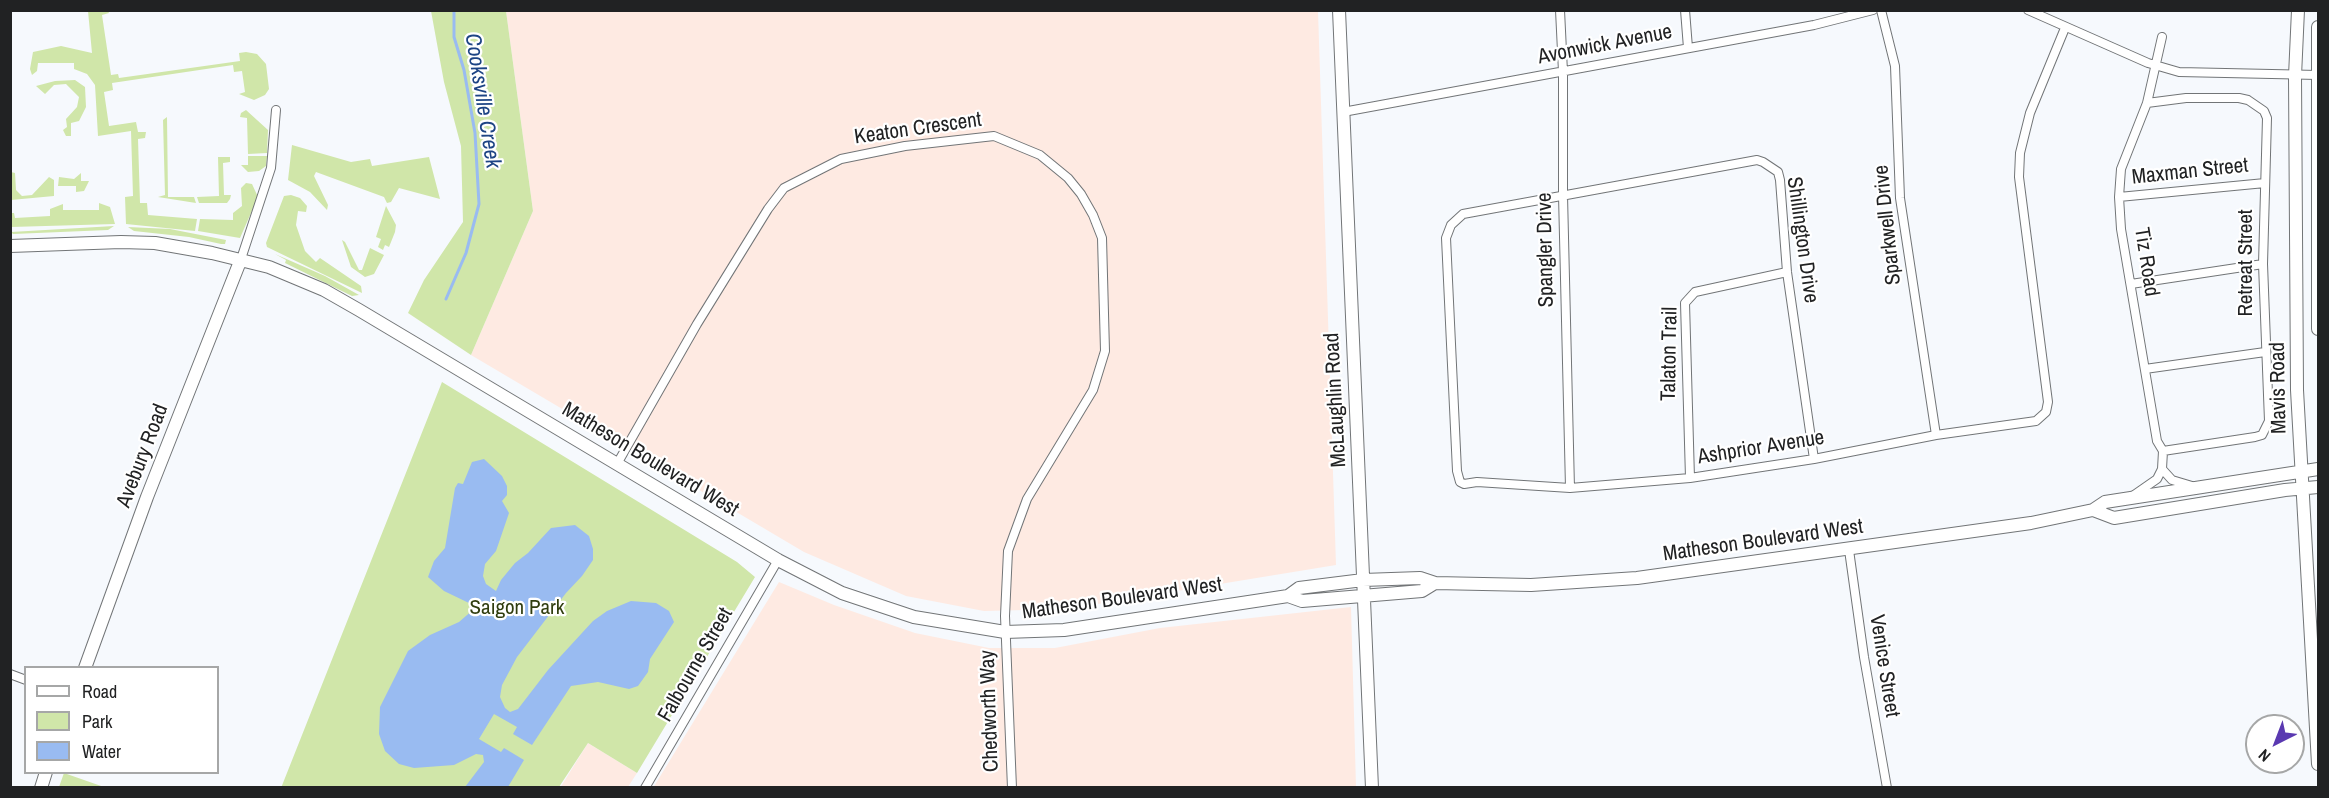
<!DOCTYPE html>
<html>
<head>
<meta charset="utf-8">
<style>
  body { margin:0 }
  #map { position:relative; width:2329px; height:798px; overflow:hidden; background:#f6f9fd; font-family:"Archivo Narrow",sans-serif }
  canvas { display:block }
  .frame { position:absolute; inset:0; border:12px solid #212223; pointer-events:none }
  .legend { position:absolute; left:24px; top:666px; width:195px; height:108px; box-sizing:border-box; background:#fff; border:2px solid #a6a7a7; margin:0; padding:8px 10px; list-style:none; font-size:18px; color:#212223 }
  .legend li { display:flex; align-items:center; gap:12px; height:30px }
  .legend b { width:30px; border:2px solid #a6a7a7 }
  .north { position:absolute; left:2245px; top:714px; width:60px; height:60px; box-sizing:border-box; background:#fff; border:2px solid #a6a7a7; border-radius:50%; rotate:222deg; font-size:16px; font-weight:700; line-height:24px; text-align:center; color:#212223 }
  .north::after { content:''; display:block; margin:auto; width:21px; height:27px; background:#5a39b1; clip-path:polygon(50% 0,100% 100%,50% 72%,0 100%) }
</style>
</head>
<body>
<div id="map">
<canvas width="2329" height="798"></canvas>
<div class="frame"></div>
<ul class="legend">
<li><b style="height:8px;background:#fff"></b>Road</li>
<li><b style="height:16px;background:#d0e6a9"></b>Park</li>
<li><b style="height:16px;background:#99bbf1"></b>Water</li>
</ul>
<div class="north">N</div>
</div>
<script>
const ctx = document.querySelector('canvas').getContext('2d');
ctx.lineJoin = 'round';
function fillPath(path, color) { ctx.fillStyle = color; ctx.fill(path, 'evenodd'); }
const poly = rows => new Path2D(rows.map(r => 'M' + r).join(''));
function strokePath(path, color, width, dash) { ctx.strokeStyle = color; ctx.lineWidth = width; ctx.lineCap = dash ? 'butt' : 'round'; ctx.setLineDash(dash || []); ctx.stroke(path); }
function label(font, color, halo, rows, align = 'center') {
  ctx.font = font + ' "Archivo Narrow",sans-serif'; ctx.lineWidth = 4.5; ctx.setLineDash([]); ctx.textBaseline = 'middle'; ctx.strokeStyle = halo; ctx.fillStyle = color; for (const [text, x, y, turn = 0] of rows) {
    ctx.save(); ctx.translate(x, y); ctx.rotate((+turn || 0) * Math.PI / 180); ctx.textAlign = isNaN(turn) ? turn : align; if (halo) ctx.strokeText(text, 0, 0); ctx.fillText(text, 0, 0); ctx.restore();
  }
}
fillPath(poly([
  [506,11,1318,11,1336,565,1067,609,984,611,906,596,804,552,471,355,533,211],
  [779,582,834,605,915,633,989,648,1055,648,1160,628,1351,607,1356,787,653,788],
  [588,743,637,773,628,787,560,788]
]), '#feeae2');
fillPath(poly([
  [88,11,108,11,109,13,102,15,111,75,118,74,119,78,240,61,239,53,246,52,257,54,266,64,269,89,265,95,254,100,239,94,245,92,242,71,234,72,233,65,112,83,113,90,104,92,109,126,136,122,138,132,146,132,145,138,138,139,140,203,147,203,148,215,197,219,195,231,126,224,125,197,133,196,131,131,98,136,95,85,87,74,74,69,74,63,38,63,37,71,32,75,30,69,33,52,61,46,92,53],
  [431,11,506,11,533,211,471,355,408,313,424,280,463,222,461,146,444,82],
  [75,80,85,87,86,107,79,121,71,123,71,136,66,136,63,130,67,127,66,119,77,107,79,97,66,84,54,85,45,94,36,86,55,81],
  [246,110,268,130,267,153,248,154,247,118,240,117,241,113],
  [167,117,168,197,194,197,196,203,158,197,165,195,163,120],
  [292,145,351,162,370,159,372,166,429,157,440,199,399,188,391,202,387,203,384,197,316,172,314,176,328,205,327,210,310,192,288,180],
  [248,156,267,156,266,166,259,171,248,172,241,165,248,165],
  [218,157,230,157,230,162,223,163,224,195,231,195,230,199,227,203,199,203,197,197,219,196],
  [11,172,15,173,16,190,22,196,32,195,49,177,54,180,54,196,11,200],
  [81,173,81,181,89,181,84,191,76,192,76,186,58,186,59,177,74,179],
  [246,183,252,184,258,197,240,238,198,231,200,219,233,220,233,213,242,206,241,188],
  [291,195,300,198,307,206,306,212,298,211,296,225,305,251,316,262,320,258,361,286,362,293,267,247,266,243,284,196],
  [99,203,110,207,115,224,11,227,11,213,14,213,15,218,50,216,50,209,63,204,63,210,99,210],
  [386,206,396,225,395,232,389,247,385,245,383,250,378,247,381,239,376,237],
  [114,226,108,230,13,234,11,232],
  [128,227,170,229,226,240,225,244,221,244,189,237,134,231],
  [342,240,345,242,359,270,362,270,370,248,384,255,374,274,365,277,351,267],
  [275,254,325,276,359,295,352,296,285,263,286,260],
  [442,382,737,562,755,577,637,773,588,743,559,787,281,788],
  [64,773,104,787,59,787]
]), '#d0e6a9');
fillPath(poly([
  [484,459,502,476,507,486,507,495,502,501,509,513,496,551,485,564,483,576,486,584,496,591,501,580,515,563,528,553,551,528,575,525,589,536,593,549,593,560,582,576,566,593,517,657,502,685,500,697,505,708,510,712,518,709,548,670,593,621,607,611,631,601,656,603,669,611,674,622,650,659,648,672,638,686,629,689,598,682,571,686,532,745,513,734,517,727,494,714,479,739,501,752,504,748,524,760,508,787,465,787,484,762,483,755,476,754,454,765,414,768,399,764,385,751,379,734,380,707,408,651,430,635,459,622,474,609,471,604,444,591,428,577,434,561,445,548,455,488,458,483,463,484,472,462]
]), '#99bbf1');
strokePath(poly([
  [446,299,466,253,479,204,475,133,464,70,454,37,454,10]
]), '#99bbf1', 3);
const street = poly([
  [1560,10,1563,72,1563,195,1570,488],
  [1685,10,1688,48],
  [1881,10,1895,66,1900,198,1936,435],
  [2028,10,2148,63,2179,72,2318,75],
  [2147,103,2186,98,2239,98,2248,100,2264,111,2267,118,2263,264,2269,421,2262,435,2255,437,2163,451],
  [1343,112,1814,25,1873,10],
  [2119,197,2265,183],
  [241,259,271,168,276,110],
  [2131,284,2263,264],
  [2145,369,2265,352],
  [1814,459,1787,272,1780,180,1778,172,1763,162,1757,160,1463,214,1451,225,1446,238,1457,471,1460,482,1464,484,1477,482,1570,488,1690,478,1814,459,1936,435,2036,421,2046,412,2048,402,2019,177,2020,153,2030,113,2065,28],
  [617,464,697,324,768,209,784,188,841,159,905,146,994,136,1040,155,1068,178,1081,194,1093,215,1102,238,1105,351,1093,390,1027,499,1008,551,1005,616,1012,788],
  [2162,469,2172,480,2192,486],
  [1690,478,1685,303,1695,292,1787,272],
  [2134,495,2157,479,2162,469,2163,451,2157,441,2121,229,2119,197,2121,169,2147,103,2162,37],
  [1849,550,1864,657,1887,788],
  [10,674,26,680],
  [645,788,778,560]
]);
const secondary = poly([
  [1339,10,1372,788],
  [2298,10,2295,76,2297,390,2318,764],
  [2318,27,2318,329],
  [10,246,121,242,155,243,212,253,269,267,324,290,359,310,778,560,842,593,914,617,1005,632,1064,630,1288,596,1299,588,1363,580,1420,578,1435,583,1531,585,1637,578,2031,523,2093,510,2105,502,2318,469],
  [2093,510,2114,518,2285,490,2318,487],
  [1288,596,1302,601,1422,591,1435,583],
  [85,668,147,497,241,259],
  [41,788,46,772]
]);
strokePath(street, '#727577', 10);
strokePath(secondary, '#727577', 14);
strokePath(street, '#fff', 8);
strokePath(secondary, '#fff', 12);
label('21px', '#212223', '#fff', [
  ["Avonwick Avenue",1605,45,-11],
  ["Keaton Crescent",918,129,-8],
  ["Maxman Street",2190,172,-6],
  ["Sparkwell Drive",1888,225,-96],
  ["Shillington Drive",1802,240,82],
  ["Spangler Drive",1546,250,-91],
  ["Tiz Road",2146,262,81],
  ["Retreat Street",2246,263,-90],
  ["Talaton Trail",1670,354,-89],
  ["Mavis Road",2279,388,-91],
  ["McLaughlin Road",1336,400,-93],
  ["Ashprior Avenue",1761,448,-9],
  ["Avebury Road",143,456,-69],
  ["Matheson Boulevard West",650,460,31],
  ["Matheson Boulevard West",1763,541,-8],
  ["Matheson Boulevard West",1122,599,-8],
  ["Falbourne Street",696,665,-60],
  ["Venice Street",1884,666,81],
  ["Chedworth Way",990,711,-92]
]);
label('21px', '#303d0f', '#fff', [
  ["Saigon Park",517,608]
]);
label('italic 22px', '#1d4484', '#fff', [
  ["Cooksville Creek",482,101,81]
]);
</script>
</body>
</html>
